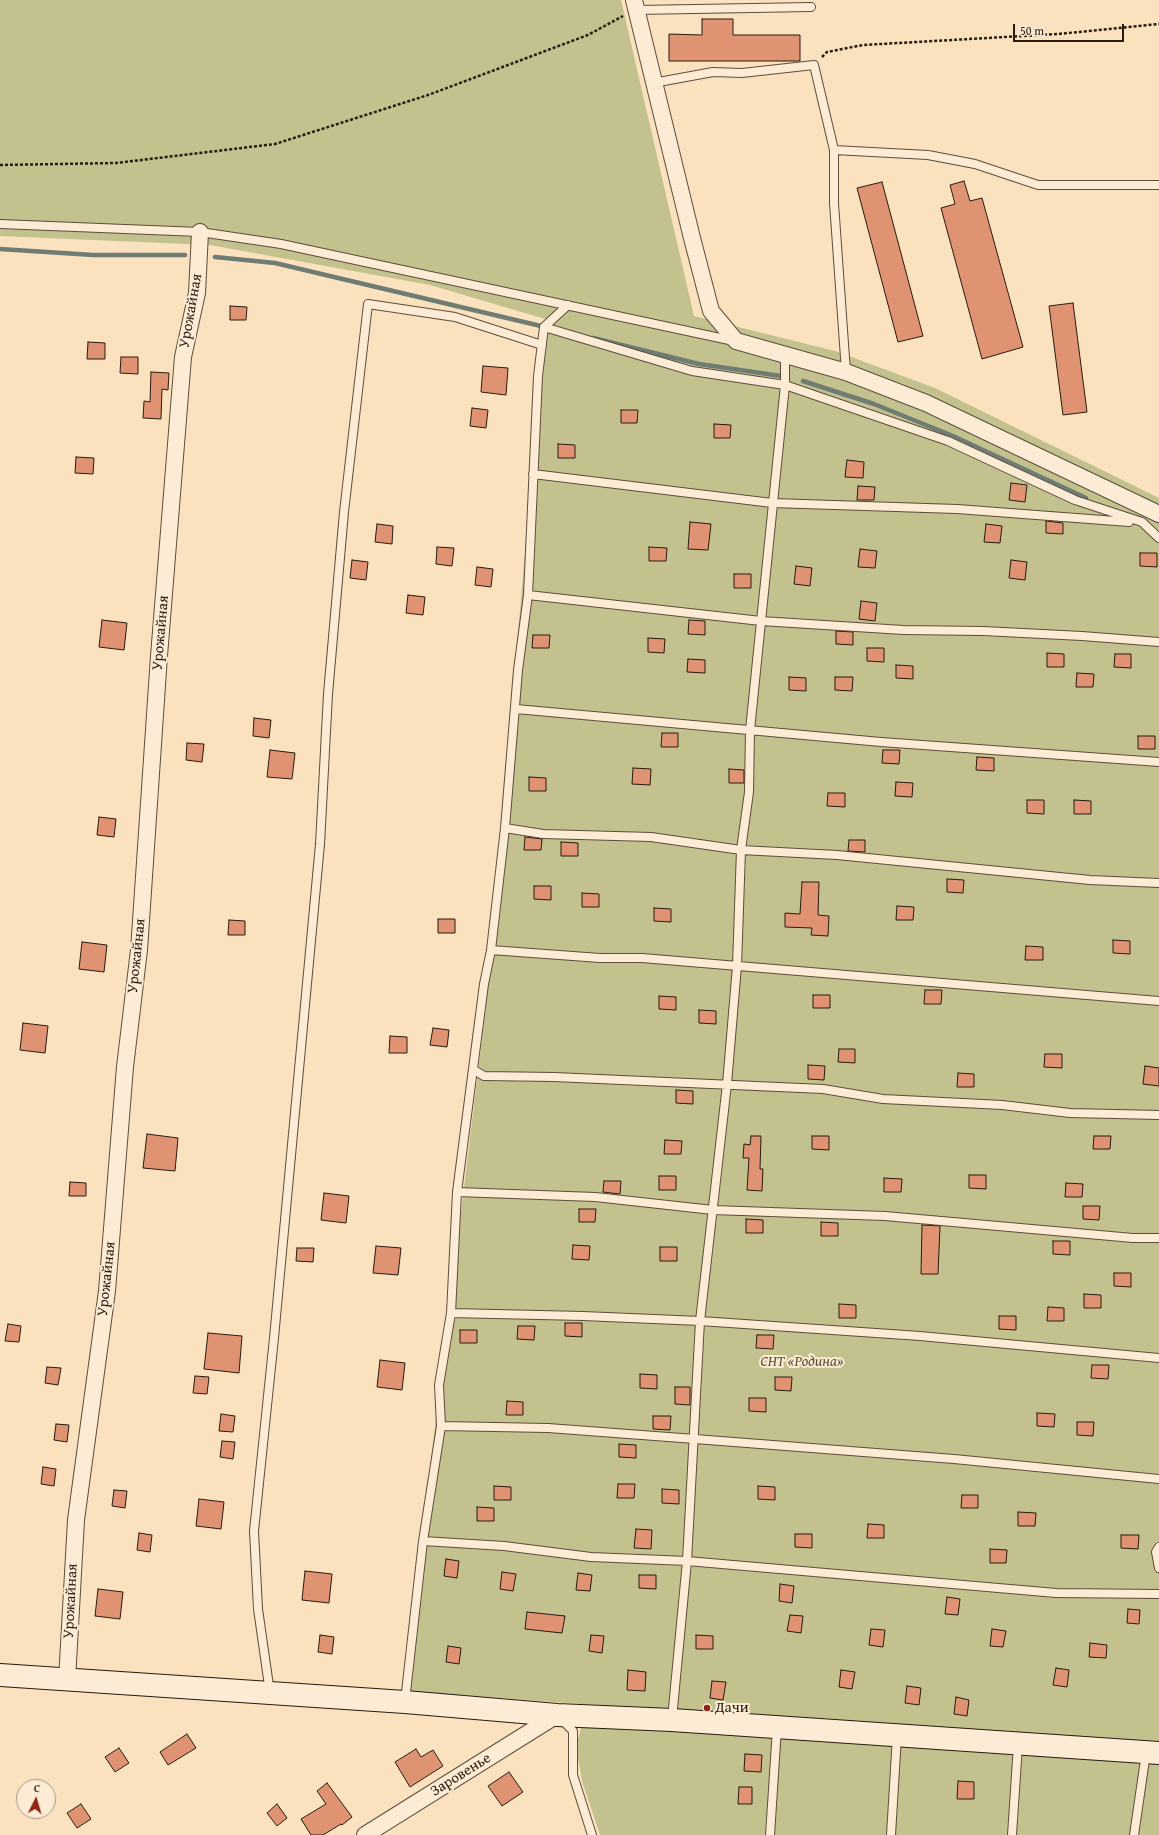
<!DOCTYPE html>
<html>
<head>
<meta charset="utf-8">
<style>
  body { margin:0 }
  #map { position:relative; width:1159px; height:1835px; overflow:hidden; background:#fbe2be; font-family:"Gentium Book Plus",serif }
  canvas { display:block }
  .north { position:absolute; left:16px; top:1779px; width:40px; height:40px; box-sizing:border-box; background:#fcecd5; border:1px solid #a79887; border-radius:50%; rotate:5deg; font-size:11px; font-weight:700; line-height:16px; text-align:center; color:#281b11 }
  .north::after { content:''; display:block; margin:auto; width:14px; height:18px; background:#8f2418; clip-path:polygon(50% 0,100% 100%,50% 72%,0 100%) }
  .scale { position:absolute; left:1013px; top:24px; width:111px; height:18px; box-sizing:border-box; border:2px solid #281b11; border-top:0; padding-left:5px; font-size:12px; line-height:14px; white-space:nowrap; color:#281b11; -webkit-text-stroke:3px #fcecd5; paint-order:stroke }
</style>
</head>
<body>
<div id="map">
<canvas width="1159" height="1835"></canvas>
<div class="north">С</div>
<div class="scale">50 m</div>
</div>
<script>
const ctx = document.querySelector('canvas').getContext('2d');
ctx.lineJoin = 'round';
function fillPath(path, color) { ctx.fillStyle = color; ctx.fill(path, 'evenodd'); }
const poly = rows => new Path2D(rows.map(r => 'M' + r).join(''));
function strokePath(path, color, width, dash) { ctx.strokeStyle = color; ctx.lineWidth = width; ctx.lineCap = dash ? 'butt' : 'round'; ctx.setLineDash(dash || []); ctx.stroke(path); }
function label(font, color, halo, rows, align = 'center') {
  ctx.font = font + ' "Gentium Book Plus",serif'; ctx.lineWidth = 4; ctx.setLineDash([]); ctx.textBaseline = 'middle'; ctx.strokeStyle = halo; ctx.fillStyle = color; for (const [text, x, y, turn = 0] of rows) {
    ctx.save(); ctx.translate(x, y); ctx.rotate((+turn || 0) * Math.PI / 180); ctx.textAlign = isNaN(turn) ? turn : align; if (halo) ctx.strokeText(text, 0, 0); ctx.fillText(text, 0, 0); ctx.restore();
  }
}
fillPath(poly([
  [0,0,621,0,694,316,835,351,935,388,1159,498,1159,1746,403,1691,486,1006,545,319,430,285,210,245,0,236],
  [595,1724,1159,1763,1159,1835,600,1835,582,1781,576,1747,581,1728]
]), '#c3c28e');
strokePath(poly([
  [0,249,93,255,185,255],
  [215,257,275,263,545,327],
  [593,338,699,364,781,376],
  [803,381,874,404,953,436,1086,498]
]), '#6f7c73', 4.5);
const building = poly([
  [702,19,733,19,733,35,800,35,800,61,669,61,669,34,702,35,702,19],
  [964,181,970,201,982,198,1023,347,982,359,941,208,955,204,950,185,964,181],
  [882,182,923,336,898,342,857,188,882,182],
  [1073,303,1087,412,1063,415,1049,306,1073,303],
  [230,306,247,307,246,320,230,320,230,306],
  [88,342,105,343,105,359,87,359,88,342],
  [121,357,138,357,138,374,120,373,121,357],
  [483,366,508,368,506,395,481,392,483,366],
  [151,372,169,373,168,390,162,389,161,419,143,418,144,401,150,402,151,372],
  [472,408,488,410,486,428,470,426,472,408],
  [621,410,638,410,637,423,621,423,621,410],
  [714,424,731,425,730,438,714,438,714,424],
  [558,444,575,445,575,458,558,458,558,444],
  [76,457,94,458,93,474,75,473,76,457],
  [847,460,864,462,863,478,845,477,847,460],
  [1011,483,1027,485,1025,502,1009,500,1011,483],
  [858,486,875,487,874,500,857,500,858,486],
  [1046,521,1063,523,1063,534,1046,533,1046,521],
  [690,522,711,524,708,550,688,549,690,522],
  [377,524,393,526,392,544,375,542,377,524],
  [986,524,1002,526,1000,543,984,542,986,524],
  [437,547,454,548,452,566,436,564,437,547],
  [649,547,667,548,666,561,649,561,649,547],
  [860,549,877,551,875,568,858,567,860,549],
  [1140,553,1157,553,1157,567,1140,566,1140,553],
  [352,560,368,562,366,580,350,578,352,560],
  [1011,560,1027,562,1025,580,1009,578,1011,560],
  [796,566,812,568,810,586,794,584,796,566],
  [477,567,493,569,491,587,475,585,477,567],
  [734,574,751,574,751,588,734,588,734,574],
  [408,595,425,597,423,615,406,613,408,595],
  [861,601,877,603,875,621,859,619,861,601],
  [102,620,127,623,124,650,99,647,102,620],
  [689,620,705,621,705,635,688,634,689,620],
  [836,631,853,632,853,645,836,644,836,631],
  [533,635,550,635,549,648,532,648,533,635],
  [648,638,665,639,664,653,648,652,648,638],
  [867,648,884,648,884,662,867,661,867,648],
  [1047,653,1064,654,1064,667,1047,667,1047,653],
  [1115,654,1131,654,1131,668,1114,667,1115,654],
  [688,659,705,660,705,673,687,672,688,659],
  [896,665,913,666,913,679,896,678,896,665],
  [1077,673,1094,674,1093,687,1076,687,1077,673],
  [789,677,806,678,806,691,789,690,789,677],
  [835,677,853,677,852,691,835,690,835,677],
  [254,718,271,720,269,738,253,736,254,718],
  [662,733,678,733,678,747,661,747,662,733],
  [1138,736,1155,736,1155,749,1138,749,1138,736],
  [187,743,204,744,202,762,186,760,187,743],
  [270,750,295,753,292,779,267,777,270,750],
  [883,750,900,750,899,764,882,763,883,750],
  [977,757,994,758,994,771,976,770,977,757],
  [633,768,651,769,650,785,632,784,633,768],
  [729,769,744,770,744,783,729,783,729,769],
  [529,777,546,778,546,791,529,791,529,777],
  [896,782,913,783,912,797,895,796,896,782],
  [828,793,845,793,845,807,827,806,828,793],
  [1027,800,1044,800,1044,814,1027,813,1027,800],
  [1074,800,1091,801,1091,814,1074,814,1074,800],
  [99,817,116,819,114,837,97,835,99,817],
  [525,837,542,839,541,850,524,850,525,837],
  [849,840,865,840,865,852,848,851,849,840],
  [561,842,578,843,578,856,561,856,561,842],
  [947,879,964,880,963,893,947,892,947,879],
  [802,882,819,882,818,915,829,916,828,936,811,935,812,928,785,927,785,913,800,914,802,882],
  [534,886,551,886,551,900,534,899,534,886],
  [582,893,599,894,599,907,582,907,582,893],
  [897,906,914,907,913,920,896,920,897,906],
  [654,908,671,909,671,922,654,921,654,908],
  [438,919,455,919,455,933,438,933,438,919],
  [229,920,245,921,245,935,228,935,229,920],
  [1113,940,1130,941,1130,954,1113,953,1113,940],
  [82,942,107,945,104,972,79,969,82,942],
  [1026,946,1043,947,1043,960,1025,960,1026,946],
  [925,990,942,990,941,1004,924,1004,925,990],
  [813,995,830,995,830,1008,813,1008,813,995],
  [659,996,676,997,676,1010,659,1009,659,996],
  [699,1010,716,1011,716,1024,699,1023,699,1010],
  [23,1023,48,1026,45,1053,20,1050,23,1023],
  [433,1028,449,1030,447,1047,430,1045,433,1028],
  [390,1036,407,1037,407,1053,389,1053,390,1036],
  [839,1049,855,1049,855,1063,838,1062,839,1049],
  [1045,1054,1062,1054,1062,1068,1044,1067,1045,1054],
  [808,1065,825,1066,824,1080,808,1079,808,1065],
  [1145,1066,1159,1068,1159,1086,1143,1084,1145,1066],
  [958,1073,974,1074,974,1087,957,1087,958,1073],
  [676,1090,693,1091,693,1104,676,1103,676,1090],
  [147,1134,178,1138,175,1171,143,1168,147,1134],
  [751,1136,761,1136,760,1169,763,1169,762,1191,747,1190,749,1158,743,1158,744,1144,750,1145,751,1136],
  [812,1136,829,1136,829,1150,812,1149,812,1136],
  [1094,1136,1111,1136,1110,1149,1093,1149,1094,1136],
  [665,1140,682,1141,681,1154,664,1154,665,1140],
  [969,1175,986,1175,986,1189,969,1188,969,1175],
  [659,1176,676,1176,676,1190,659,1190,659,1176],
  [884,1178,902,1179,901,1192,884,1192,884,1178],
  [604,1181,621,1181,620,1194,603,1192,604,1181],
  [70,1182,86,1183,86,1196,69,1196,70,1182],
  [1066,1183,1083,1184,1082,1197,1065,1197,1066,1183],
  [324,1193,349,1196,346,1223,321,1220,324,1193],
  [1083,1206,1100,1206,1099,1220,1083,1219,1083,1206],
  [579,1209,596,1209,595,1222,579,1222,579,1209],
  [746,1219,763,1220,763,1233,746,1233,746,1219],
  [821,1222,838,1223,838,1236,821,1236,821,1222],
  [922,1225,940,1226,938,1274,921,1274,922,1225],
  [1053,1241,1070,1241,1070,1255,1053,1254,1053,1241],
  [573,1245,590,1246,589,1260,572,1259,573,1245],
  [376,1246,401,1248,398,1275,373,1273,376,1246],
  [660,1247,677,1247,677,1261,660,1261,660,1247],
  [297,1248,314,1248,313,1262,296,1261,297,1248],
  [1114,1273,1131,1273,1131,1287,1114,1286,1114,1273],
  [1084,1294,1101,1295,1101,1308,1084,1308,1084,1294],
  [839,1304,856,1305,856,1318,839,1318,839,1304],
  [1048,1307,1064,1308,1064,1321,1047,1321,1048,1307],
  [999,1316,1016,1316,1016,1330,999,1329,999,1316],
  [565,1323,582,1323,582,1337,565,1336,565,1323],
  [8,1324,21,1326,19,1342,5,1341,8,1324],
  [518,1326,535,1326,534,1340,517,1339,518,1326],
  [460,1330,477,1330,477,1343,460,1343,460,1330],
  [208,1333,242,1336,239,1373,204,1369,208,1333],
  [757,1335,774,1335,773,1349,756,1348,757,1335],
  [380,1360,405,1363,402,1390,377,1387,380,1360],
  [1092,1365,1109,1365,1108,1379,1091,1378,1092,1365],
  [47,1367,61,1368,58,1385,45,1383,47,1367],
  [640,1374,657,1375,657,1389,640,1388,640,1374],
  [195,1376,209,1377,207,1394,193,1393,195,1376],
  [775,1377,792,1377,791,1391,775,1390,775,1377],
  [675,1387,690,1387,690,1405,675,1404,675,1387],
  [749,1398,766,1398,766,1412,749,1411,749,1398],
  [507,1401,523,1402,523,1415,506,1415,507,1401],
  [1037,1413,1055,1414,1054,1427,1037,1426,1037,1413],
  [221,1414,235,1416,233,1432,219,1431,221,1414],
  [653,1416,671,1416,670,1430,653,1429,653,1416],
  [1077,1422,1094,1422,1093,1436,1077,1435,1077,1422],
  [56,1424,69,1425,67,1442,54,1440,56,1424],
  [222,1441,235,1442,233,1459,220,1457,222,1441],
  [619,1444,636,1445,636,1458,619,1457,619,1444],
  [43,1467,56,1469,54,1486,41,1484,43,1467],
  [618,1484,635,1484,634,1498,617,1498,618,1484],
  [494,1486,511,1487,511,1500,494,1500,494,1486],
  [758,1486,775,1487,775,1500,758,1499,758,1486],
  [662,1489,679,1490,679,1504,662,1503,662,1489],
  [114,1490,127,1491,125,1508,112,1506,114,1490],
  [962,1495,978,1495,978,1508,961,1508,962,1495],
  [199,1499,224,1502,221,1529,196,1526,199,1499],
  [477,1507,494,1508,494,1521,477,1521,477,1507],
  [1018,1512,1036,1513,1035,1526,1018,1526,1018,1512],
  [868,1524,884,1525,884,1538,867,1538,868,1524],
  [636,1529,652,1530,651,1549,634,1548,636,1529],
  [139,1533,152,1535,150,1552,137,1550,139,1533],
  [795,1534,812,1534,812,1548,795,1547,795,1534],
  [1121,1535,1139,1535,1138,1549,1121,1548,1121,1535],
  [990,1549,1007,1550,1006,1563,990,1563,990,1549],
  [446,1559,459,1561,457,1578,444,1576,446,1559],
  [305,1571,332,1574,329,1603,302,1600,305,1571],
  [502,1572,516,1574,513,1591,500,1589,502,1572],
  [578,1573,592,1575,590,1591,576,1590,578,1573],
  [639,1575,656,1575,656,1589,639,1588,639,1575],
  [780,1584,794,1586,792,1603,779,1601,780,1584],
  [98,1589,123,1592,120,1619,95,1616,98,1589],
  [947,1597,960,1599,958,1615,945,1614,947,1597],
  [1128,1609,1140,1610,1139,1624,1127,1623,1128,1609],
  [527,1612,565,1616,562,1633,525,1629,527,1612],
  [790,1615,803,1616,801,1633,787,1631,790,1615],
  [871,1629,885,1630,883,1647,869,1645,871,1629],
  [992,1629,1006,1631,1003,1647,990,1646,992,1629],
  [320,1635,334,1637,332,1654,318,1652,320,1635],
  [591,1635,604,1636,602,1653,589,1651,591,1635],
  [696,1635,713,1636,713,1649,696,1649,696,1635],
  [1090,1643,1107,1645,1106,1658,1089,1657,1090,1643],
  [448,1646,461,1648,459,1664,446,1662,448,1646],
  [1056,1668,1069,1670,1067,1687,1053,1685,1056,1668],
  [628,1670,646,1672,645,1691,627,1690,628,1670],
  [841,1670,855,1672,852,1689,839,1687,841,1670],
  [712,1681,726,1682,723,1700,710,1698,712,1681],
  [907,1686,921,1688,919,1705,905,1703,907,1686],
  [956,1697,969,1700,967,1716,954,1714,956,1697],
  [187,1734,196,1748,168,1765,160,1752,187,1734],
  [119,1748,129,1763,115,1772,105,1757,119,1748],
  [416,1749,421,1757,433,1750,443,1766,410,1787,395,1762,416,1749],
  [745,1754,762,1755,761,1772,744,1771,745,1754],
  [509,1772,523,1792,502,1806,488,1786,509,1772],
  [958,1781,974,1782,974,1799,957,1799,958,1781],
  [327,1783,352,1817,342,1825,341,1824,323,1835,311,1835,301,1819,326,1804,317,1791,327,1783],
  [739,1787,752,1787,752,1804,738,1804,739,1787],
  [81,1804,91,1819,77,1828,67,1813,81,1804],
  [277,1804,287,1818,277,1826,267,1813,277,1804]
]);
fillPath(building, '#df9372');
strokePath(building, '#281b11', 1);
const lane = poly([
  [636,10,811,7],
  [653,83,713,72,742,73,814,65,834,150,834,203,846,372],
  [834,150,928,155,975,164,1038,185,1159,185],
  [0,224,200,232,281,244,734,341],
  [544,327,692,371,785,385,948,441,1075,500,1142,522,1159,538],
  [533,474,772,503,957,509,1129,522],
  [528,595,761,621,903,630,983,631,1082,636,1159,642],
  [516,709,881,742,1159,762],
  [505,828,543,834,651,837,741,850,837,855,1090,880,1159,883],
  [491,950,600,958,642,958,1159,1001],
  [474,1070,484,1076,554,1077,823,1089,883,1099,1002,1105,1070,1113,1159,1115],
  [457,1192,595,1197,713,1210,885,1216,1133,1238,1159,1238],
  [451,1313,583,1316,700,1321,920,1336,1159,1358],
  [441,1426,548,1428,695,1439,954,1459,1159,1479],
  [423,1541,504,1546,591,1557,687,1561,1056,1593,1159,1594],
  [1159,1547,1156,1552,1159,1568],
  [270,1693,258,1609,254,1531,274,1338,320,844,328,694,344,512,368,304,455,317,542,345],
  [405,1701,423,1541,441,1426,439,1385,451,1313,457,1192,484,984,491,950,505,828,518,670,528,595,538,376,544,327,568,305],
  [672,1719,687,1561,700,1321,727,1084,737,966,741,850,749,792,750,730,785,385,785,355],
  [562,1720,573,1731,573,1775,592,1835],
  [770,1835,777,1728],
  [891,1835,897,1736],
  [1012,1835,1018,1745],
  [1134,1835,1146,1753]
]);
const street = poly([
  [634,0,692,238,711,311,736,341,846,372,926,403,1159,514],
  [67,1680,76,1520,107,1291,125,1067,139,950,159,656,183,357,197,293,200,232],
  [365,1835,557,1715]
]);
const secondary = poly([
  [0,1675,405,1702,557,1715,672,1720,1159,1753]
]);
strokePath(lane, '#5d4d3c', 10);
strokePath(street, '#5d4d3c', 18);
strokePath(secondary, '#281b11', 24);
strokePath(poly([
  [822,57,827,52,863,45,1058,34,1159,24],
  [0,165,116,163,275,144,428,95,588,35,623,16]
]), '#281b11', 2.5, [3, 2]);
strokePath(lane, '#fcecd5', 8);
strokePath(street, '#fcecd5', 16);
strokePath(secondary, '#fcecd5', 22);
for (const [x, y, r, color] of [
  [707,1708,4,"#8f2418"]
]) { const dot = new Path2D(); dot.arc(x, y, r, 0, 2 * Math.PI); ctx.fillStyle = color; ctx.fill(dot); strokePath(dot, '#fcecd5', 1.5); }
label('15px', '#281b11', '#fcecd5', [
  ["Урожайная",191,311,-80],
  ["Урожайная",161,633,-85],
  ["Урожайная",137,956,-84],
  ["Урожайная",107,1279,-84],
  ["Урожайная",71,1601,-87],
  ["Заровенье",461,1775,-32]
]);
label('italic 15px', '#564d36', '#fcecd5', [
  ["СНТ «Родина»",802,1362]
]);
label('15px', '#281b11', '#fcecd5', [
  ["Дачи",715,1708]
], 'left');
</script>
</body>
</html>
